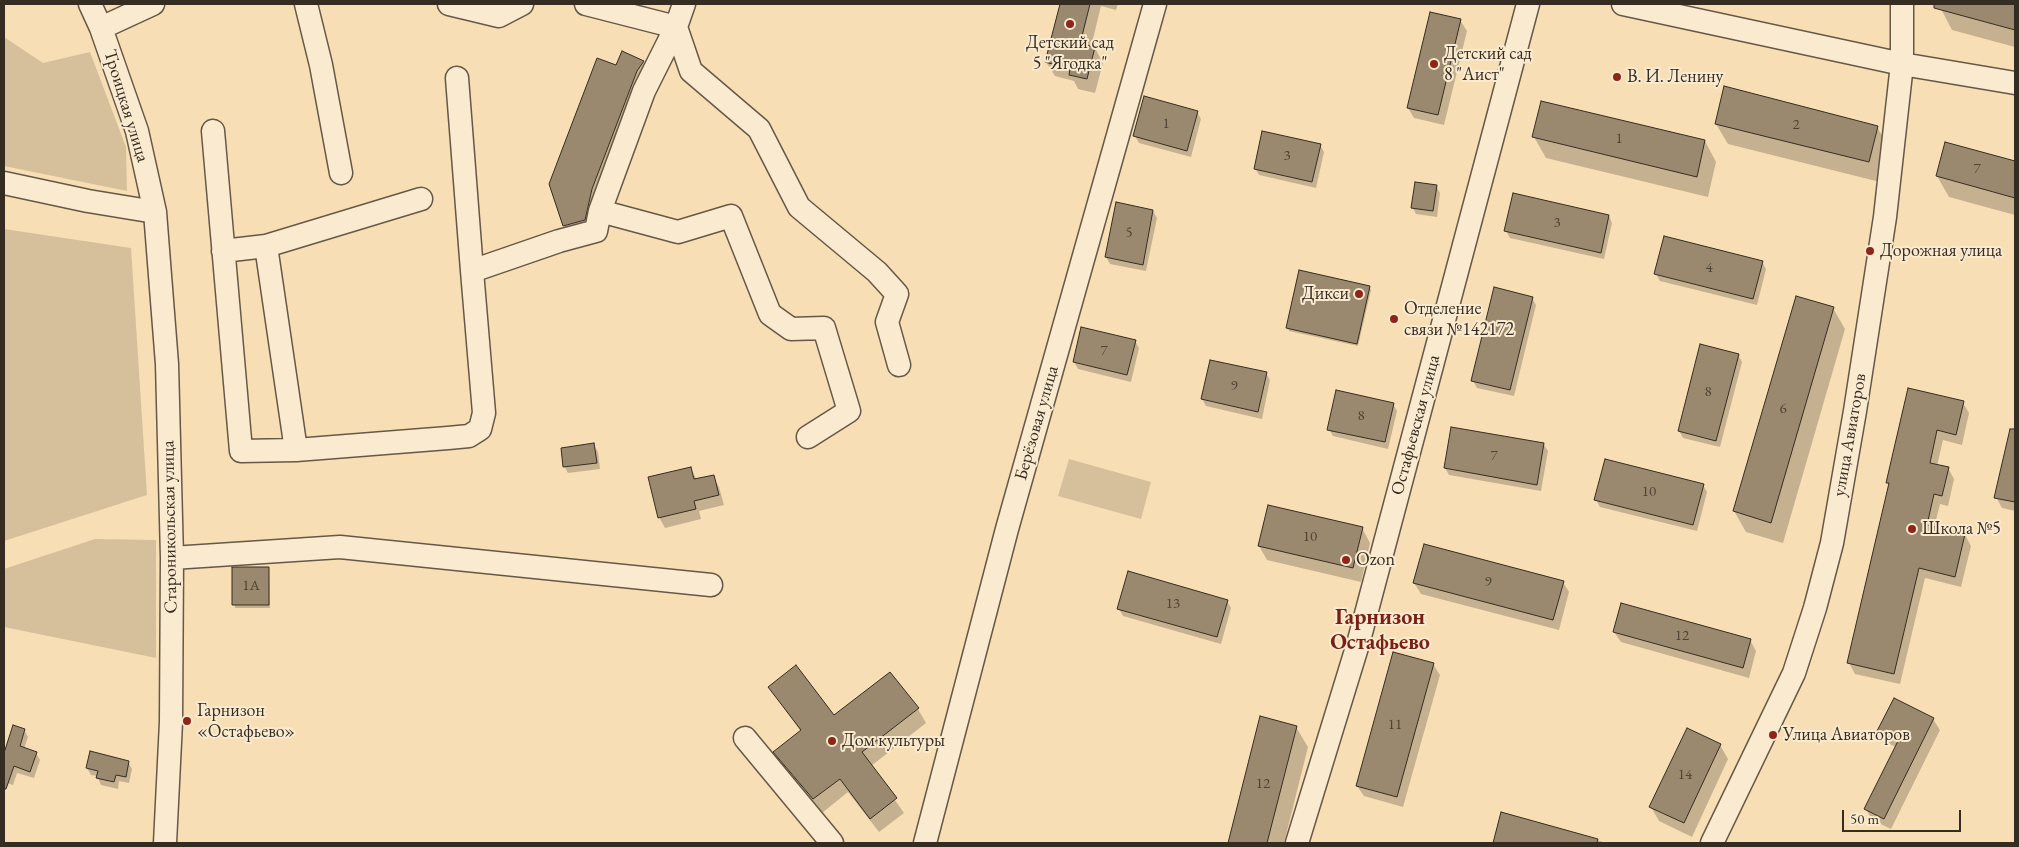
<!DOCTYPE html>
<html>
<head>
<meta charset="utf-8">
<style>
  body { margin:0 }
  #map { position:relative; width:2019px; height:847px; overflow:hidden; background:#f7deb5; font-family:"EB Garamond",serif }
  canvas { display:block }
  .frame { position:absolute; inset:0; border:5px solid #352c22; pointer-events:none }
  .scale { position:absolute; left:1842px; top:810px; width:119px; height:22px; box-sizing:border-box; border:2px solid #352c22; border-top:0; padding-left:6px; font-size:15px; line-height:18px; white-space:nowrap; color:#352c22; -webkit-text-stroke:4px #faeacf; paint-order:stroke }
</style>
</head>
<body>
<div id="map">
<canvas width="2019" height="847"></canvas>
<div class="frame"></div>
<div class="scale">50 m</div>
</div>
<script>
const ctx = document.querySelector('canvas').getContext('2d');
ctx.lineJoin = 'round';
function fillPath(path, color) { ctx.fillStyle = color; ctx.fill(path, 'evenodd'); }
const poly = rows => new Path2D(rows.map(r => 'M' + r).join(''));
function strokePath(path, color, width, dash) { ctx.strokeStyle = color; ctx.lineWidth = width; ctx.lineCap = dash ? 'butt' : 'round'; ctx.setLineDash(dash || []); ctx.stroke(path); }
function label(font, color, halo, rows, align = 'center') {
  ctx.font = font + ' "EB Garamond",serif'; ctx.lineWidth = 4; ctx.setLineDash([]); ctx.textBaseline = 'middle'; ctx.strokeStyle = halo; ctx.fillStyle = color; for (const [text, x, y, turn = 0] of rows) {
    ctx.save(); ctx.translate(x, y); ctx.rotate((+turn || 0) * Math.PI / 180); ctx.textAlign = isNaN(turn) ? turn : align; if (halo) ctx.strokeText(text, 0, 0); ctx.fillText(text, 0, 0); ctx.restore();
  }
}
fillPath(poly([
  [4,37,43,63,90,52,126,147,127,191,4,166],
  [4,229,131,248,147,495,4,541],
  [1069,459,1151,482,1141,519,1058,496],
  [95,539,156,540,156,658,4,627,4,569]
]), '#d6c09c');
fillPath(poly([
  [1061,4,1118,4,1116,10,1101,6,1091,47,1095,48,1103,63,1095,93,1078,89,1074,81,1055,76,1046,62],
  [1942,4,2015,4,2015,47,1952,30,1941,9],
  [1460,20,1467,31,1444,125,1414,118,1408,108],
  [622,53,644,62,652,75,592,234,572,240,564,226,550,184],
  [1197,112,1201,119,1191,157,1139,143,1135,136],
  [1716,124,1877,127,1889,147,1880,182,1728,144],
  [1534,137,1705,141,1716,162,1708,197,1546,158],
  [1946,143,2015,162,2015,215,1949,197,1937,176],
  [1320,145,1324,152,1316,188,1259,175,1255,168],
  [1436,186,1440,193,1437,217,1416,214,1412,207],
  [1153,211,1157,218,1146,271,1110,264,1106,257],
  [1609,216,1612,223,1604,259,1510,238,1506,231],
  [1762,262,1766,269,1757,305,1660,281,1656,274],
  [1369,287,1371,290,1358,346,1289,331,1288,328],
  [1532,298,1536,305,1514,396,1477,388,1473,381],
  [1833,308,1845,329,1783,543,1746,532,1734,511],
  [1135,341,1139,348,1131,382,1078,369,1074,362],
  [1738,355,1742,362,1720,447,1683,438,1679,431],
  [1211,361,1266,373,1270,380,1262,419,1206,406,1202,399],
  [1909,390,1963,403,1969,413,1962,445,1943,440,1937,466,1948,468,1954,479,1948,506,1940,504,1934,528,1965,535,1971,546,1961,587,1925,578,1900,684,1855,674,1849,663,1890,487,1887,482],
  [1393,404,1397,411,1388,449,1333,436,1329,429],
  [1452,428,1544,445,1548,451,1541,491,1449,475,1445,468],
  [2012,428,2015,428,2015,511,2002,508,1996,497],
  [594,445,598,452,600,469,568,473,564,466],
  [690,468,697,480,713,476,719,487,724,505,699,511,701,519,665,528,659,517],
  [1703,485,1707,492,1697,531,1600,507,1596,500],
  [1362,528,1370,543,1361,582,1267,560,1259,546],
  [233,568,269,568,270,608,235,608],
  [1563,582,1569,592,1559,630,1421,594,1414,583],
  [1227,601,1231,608,1221,644,1123,616,1119,609],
  [1614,632,1750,640,1756,651,1749,678,1621,642],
  [1433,664,1440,675,1403,807,1364,796,1357,786],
  [769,687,834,717,918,709,926,723,871,766,904,813,879,832,848,792,822,813,783,766,775,752,801,732],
  [1261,718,1296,727,1308,747,1284,843,1230,843],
  [1933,719,1940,730,1891,829,1872,820,1866,809,1896,747,1885,742,1879,731],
  [14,726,24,730,28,737,24,749,36,753,40,760,34,778,17,773,13,785,4,782,4,757],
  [1720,745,1728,759,1692,837,1659,821,1651,807],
  [128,762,132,769,129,783,119,781,118,789,101,785,97,776,91,775,87,768],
  [1502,814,1607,843,1494,843]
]), '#0003');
const building = poly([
  [1060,4,1090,4,1080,44,1095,47,1087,79,1069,75,1070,69,1045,62,1060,4],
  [1934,4,2015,4,2015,30,1934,8,1934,4],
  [1430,12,1461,19,1438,115,1407,108,1430,12],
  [622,51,644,61,637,71,592,189,585,220,563,226,549,184,597,58,616,65,622,51],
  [1724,86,1878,126,1869,162,1715,124,1724,86],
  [1144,96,1198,111,1187,151,1133,136,1144,96],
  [1541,101,1705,140,1697,177,1532,137,1541,101],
  [1262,131,1321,144,1312,182,1254,169,1262,131],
  [1945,142,2015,161,2015,198,1936,176,1945,142],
  [1415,182,1437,185,1433,211,1411,208,1415,182],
  [1513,193,1609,215,1601,253,1504,231,1513,193],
  [1116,202,1153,210,1143,265,1105,257,1116,202],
  [1664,236,1763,261,1753,299,1654,274,1664,236],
  [1299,270,1370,286,1357,344,1286,328,1299,270],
  [1494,287,1533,297,1510,390,1471,381,1494,287],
  [1796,296,1834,307,1771,523,1733,511,1796,296],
  [1081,327,1136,340,1127,375,1073,362,1081,327],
  [1700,344,1739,354,1716,441,1678,431,1700,344],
  [1210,360,1267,372,1258,412,1201,399,1210,360],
  [1908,388,1964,401,1956,435,1937,430,1930,463,1949,467,1942,496,1934,494,1927,525,1965,534,1955,577,1919,568,1894,674,1847,663,1889,483,1886,483,1908,388],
  [1336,390,1394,403,1385,442,1327,430,1336,390],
  [1451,427,1544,443,1537,485,1444,468,1451,427],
  [2010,429,2015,429,2015,502,1994,498,2010,429],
  [594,443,597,463,563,467,561,448,594,443],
  [1605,459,1704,484,1693,525,1594,500,1605,459],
  [691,467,694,479,714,475,719,495,694,501,696,509,658,518,648,477,691,467],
  [1268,505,1363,527,1353,568,1258,546,1268,505],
  [1424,544,1564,581,1553,620,1413,583,1424,544],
  [232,567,269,567,269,605,232,605,232,567],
  [1128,571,1228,600,1217,637,1117,609,1128,571],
  [1621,603,1751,639,1743,668,1613,632,1621,603],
  [1393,652,1434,663,1397,797,1356,786,1393,652],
  [796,665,834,715,890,672,919,708,862,752,897,798,870,819,840,779,813,799,773,752,801,730,768,687,796,665],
  [1894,698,1934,718,1884,819,1864,809,1898,741,1877,731,1894,698],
  [1260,716,1297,726,1267,843,1228,843,1260,716],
  [13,725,25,729,20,746,37,752,30,772,14,766,6,789,4,789,4,753,13,725],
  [1687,728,1721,744,1684,823,1649,807,1687,728],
  [90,751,129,761,126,777,116,775,114,782,96,778,98,771,86,768,90,751],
  [1501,812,1598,839,1597,843,1493,843,1501,812]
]);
fillPath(building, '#9a896e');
strokePath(building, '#352c22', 1);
const minor = poly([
  [90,4,101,28,137,131,155,212,167,364,172,558,171,722,165,843],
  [306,4,321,65,341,173],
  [449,4,499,16,522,4],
  [586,4,676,27,684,4],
  [1623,4,1902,64,2015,83],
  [676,27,691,71,759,129,799,207,877,272,897,294,887,322,899,365],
  [101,28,153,4],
  [457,78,472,271,559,241,596,231,600,211,644,91,676,27],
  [213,131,241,451,296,450],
  [4,183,88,201,155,212],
  [600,211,678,232,731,216,770,314,791,329,824,328,849,411,808,437],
  [266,246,296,450,448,438,469,436,480,429,484,413,472,271],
  [223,251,266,246,421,199],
  [172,558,340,547,711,585],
  [745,738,832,843],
  [925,843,1007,529,1155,4],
  [1297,843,1358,644,1528,4],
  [1712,843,1794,673,1815,608,1832,543,1855,411,1885,217,1902,64,1902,4]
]);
strokePath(minor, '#665847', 25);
strokePath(minor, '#faeacf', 22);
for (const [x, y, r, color] of [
  [1070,24,5,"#8f2418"],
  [1434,64,5,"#8f2418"],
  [1617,77,5,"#8f2418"],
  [1870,251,5,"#8f2418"],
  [1359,294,5,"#8f2418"],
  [1394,319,5,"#8f2418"],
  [1912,529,5,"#8f2418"],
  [1346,560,5,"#8f2418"],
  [187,721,5,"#8f2418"],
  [1773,735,5,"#8f2418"],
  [832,741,5,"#8f2418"]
]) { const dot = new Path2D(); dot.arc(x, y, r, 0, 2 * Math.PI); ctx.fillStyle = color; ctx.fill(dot); strokePath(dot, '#faeacf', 2); }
label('15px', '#4e4335', null, [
  ["1",1166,124],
  ["2",1796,125],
  ["1",1619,139],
  ["3",1287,156],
  ["7",1977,169],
  ["3",1557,223],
  ["5",1129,233],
  ["4",1709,268],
  ["7",1104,351],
  ["9",1234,386],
  ["8",1708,392],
  ["6",1783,409],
  ["8",1361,416],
  ["7",1494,456],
  ["10",1649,492],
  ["10",1310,537],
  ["9",1488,582],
  ["1А",251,586],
  ["13",1173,604],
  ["12",1682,636],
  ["11",1395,725],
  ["14",1685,775],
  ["12",1263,784]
]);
label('18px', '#352c22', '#faeacf', [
  ["Детский сад",1070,43,"center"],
  ["5 \"Ягодка\"",1070,64,"center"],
  ["Детский сад",1444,54],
  ["8 \"Аист\"",1444,75],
  ["В. И. Ленину",1627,77],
  ["Дорожная улица",1880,251],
  ["Дикси",1349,294,"right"],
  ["Отделение",1404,309],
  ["связи №142172",1404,330],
  ["Школа №5",1922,529],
  ["Ozon",1356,560],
  ["Гарнизон",197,711],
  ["«Остафьево»",197,732],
  ["Улица Авиаторов",1783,735],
  ["Дом культуры",842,741]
], 'left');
label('18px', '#352c22', '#faeacf', [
  ["Троицкая улица",126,106,73],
  ["Берёзовая улица",1037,423,-74],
  ["Остафьевская улица",1416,425,-75],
  ["улица Авиаторов",1850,435,-80],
  ["Староникольская улица",170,527,-91]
]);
label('bold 22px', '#7a1f14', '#faeacf', [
  ["Гарнизон",1380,618],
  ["Остафьево",1380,643]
]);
</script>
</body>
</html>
